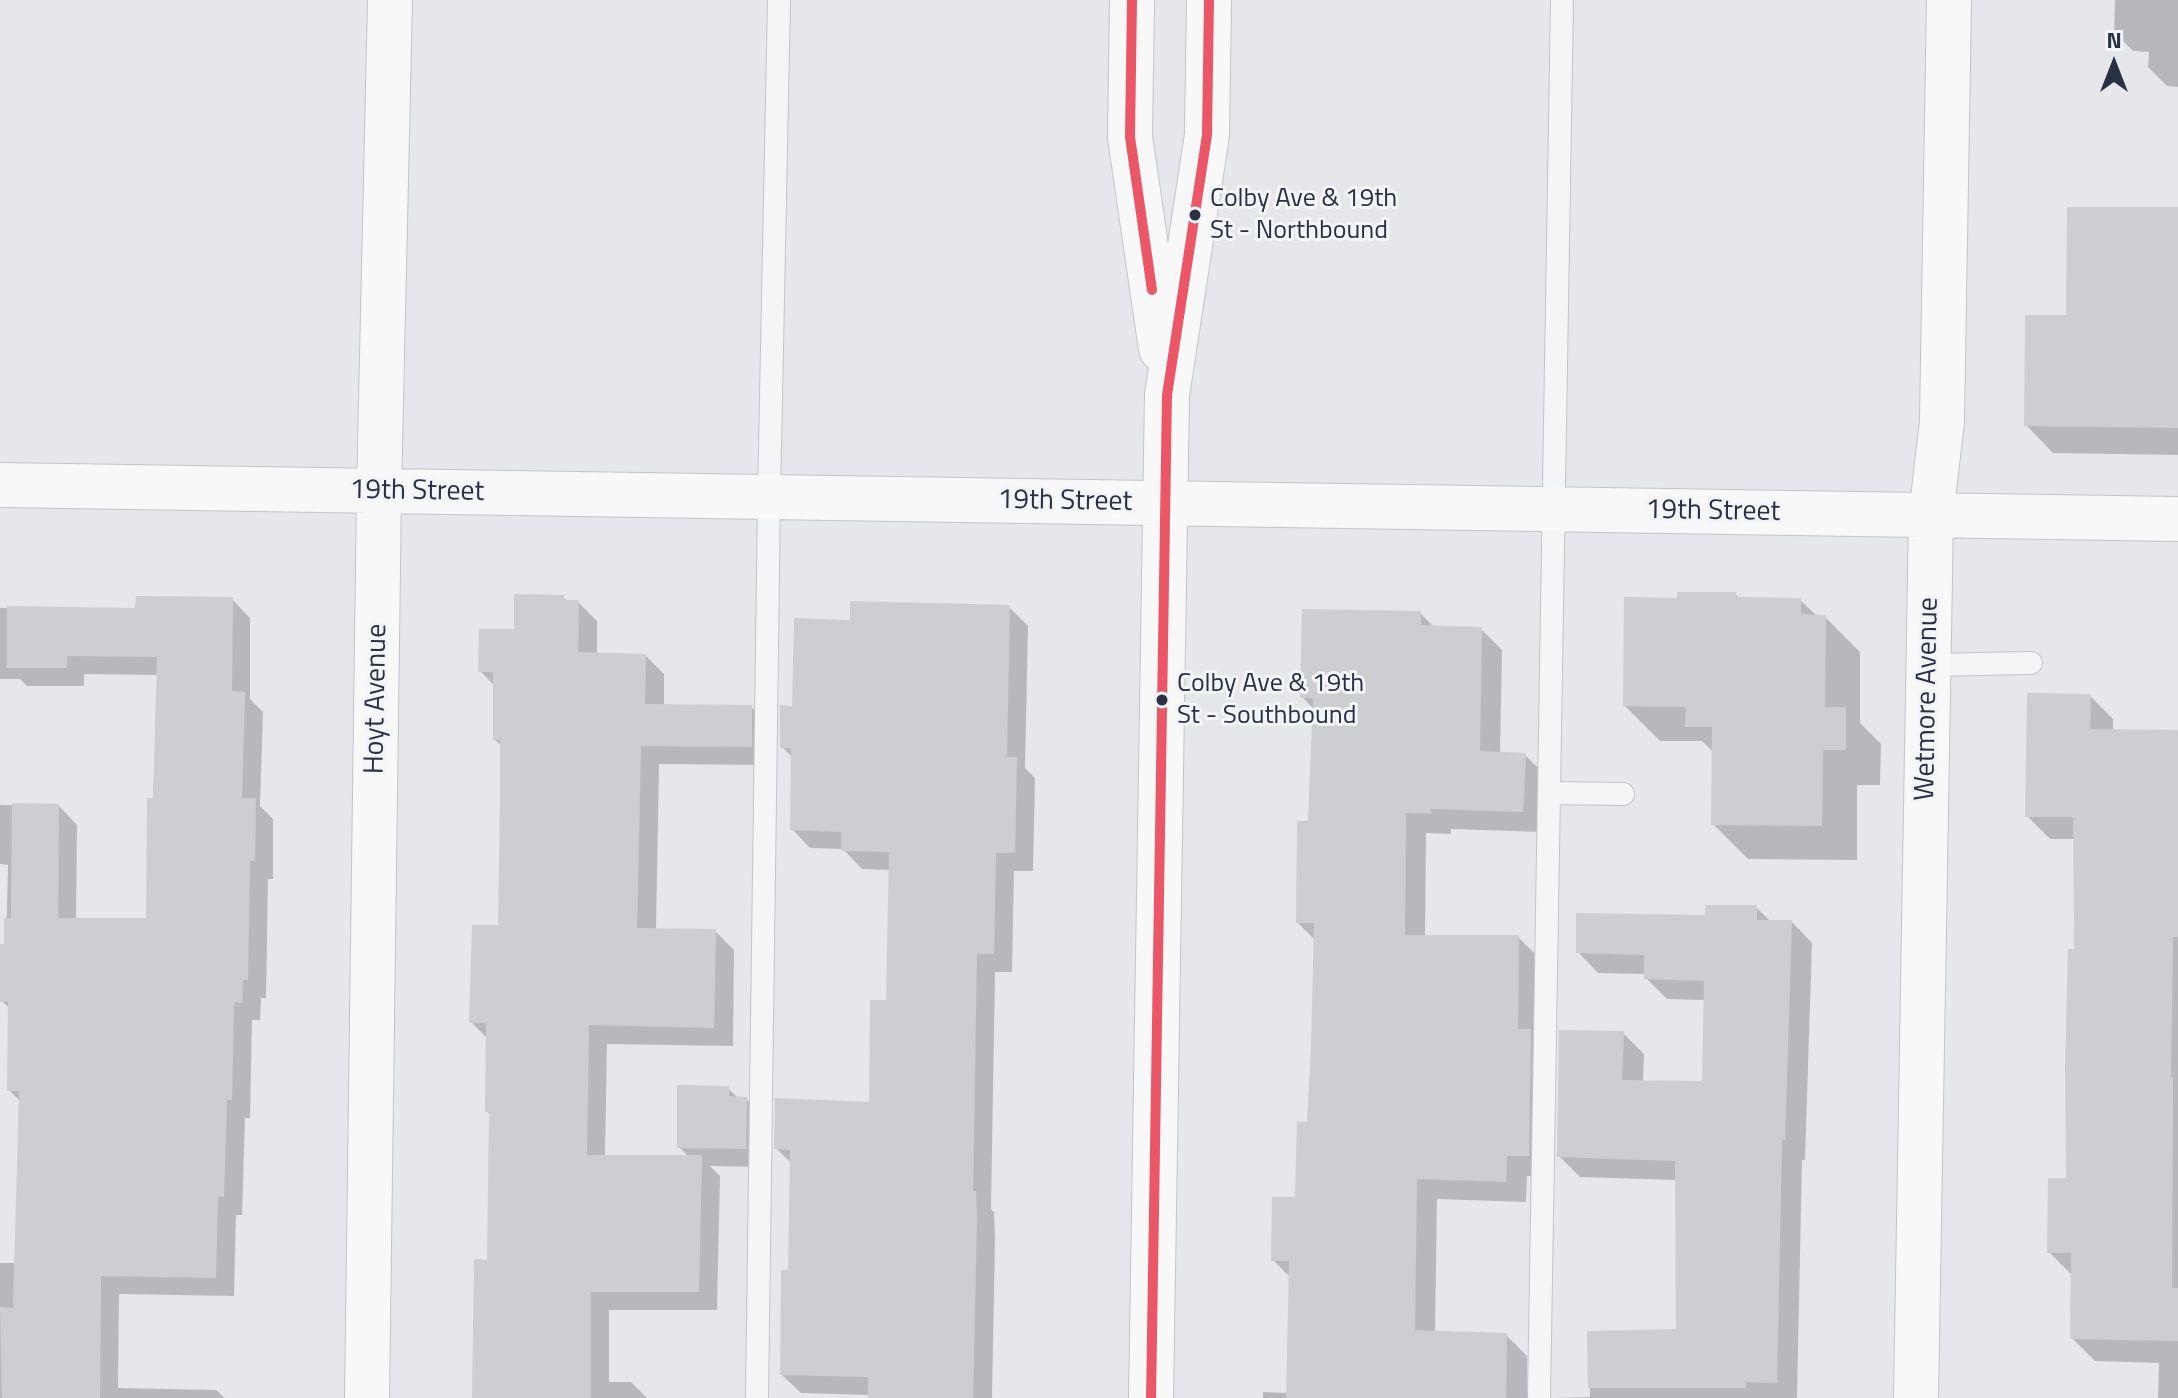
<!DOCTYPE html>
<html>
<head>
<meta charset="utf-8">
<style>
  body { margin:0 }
  #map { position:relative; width:2178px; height:1398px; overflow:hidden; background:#e5e7ea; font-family:"Titillium Web",sans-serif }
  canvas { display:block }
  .north { position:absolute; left:2074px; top:24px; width:80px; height:80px; -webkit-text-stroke:6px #f3f5f9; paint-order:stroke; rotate:0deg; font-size:22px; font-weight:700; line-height:32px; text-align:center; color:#2a3145 }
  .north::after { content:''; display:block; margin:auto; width:28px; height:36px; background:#2a3145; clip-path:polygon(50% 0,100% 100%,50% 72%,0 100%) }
</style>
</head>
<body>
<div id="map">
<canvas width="2178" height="1398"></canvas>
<div class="north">N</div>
</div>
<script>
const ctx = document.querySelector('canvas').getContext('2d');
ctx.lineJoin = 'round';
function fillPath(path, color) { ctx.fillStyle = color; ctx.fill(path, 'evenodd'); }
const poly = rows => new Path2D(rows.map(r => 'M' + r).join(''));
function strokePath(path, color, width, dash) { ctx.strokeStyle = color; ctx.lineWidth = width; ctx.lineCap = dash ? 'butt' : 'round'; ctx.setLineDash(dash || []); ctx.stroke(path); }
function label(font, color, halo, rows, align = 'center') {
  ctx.font = font + ' "Titillium Web",sans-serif'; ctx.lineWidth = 6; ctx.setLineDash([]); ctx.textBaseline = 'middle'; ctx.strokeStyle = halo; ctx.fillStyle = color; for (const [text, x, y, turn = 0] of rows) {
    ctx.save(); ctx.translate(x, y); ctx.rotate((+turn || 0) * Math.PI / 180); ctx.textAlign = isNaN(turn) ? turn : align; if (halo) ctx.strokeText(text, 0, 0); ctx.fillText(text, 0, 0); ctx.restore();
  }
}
fillPath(poly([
  [2115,0,2178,0,2178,87,2167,86,2148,67,2149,52,2133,51,2114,32],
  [2178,209,2178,455,2053,453,2026,425,2068,317],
  [1735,594,1740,599,1800,600,1817,616,1825,617,1860,652,1860,723,1881,744,1880,785,1857,785,1857,860,1748,859,1713,824,1714,753,1702,741,1660,741,1625,706,1679,600],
  [563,597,568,602,578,602,597,621,597,654,645,655,664,674,664,706,751,707,770,726,770,765,659,764,656,930,715,931,734,950,733,1046,607,1044,605,1157,689,1157,679,1147,728,1088,739,1099,746,1099,765,1118,764,1167,710,1166,720,1176,717,1310,609,1310,609,1382,631,1382,647,1398,473,1398,489,1262,491,1115,487,1111,488,1039,471,1022,500,927,502,746,495,740,495,686,480,671,516,631],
  [232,599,250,618,250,699,263,712,260,806,273,819,273,879,268,879,266,998,261,998,260,1020,252,1020,250,1118,245,1118,242,1215,236,1215,234,1296,119,1294,118,1388,216,1390,225,1398,0,1398,0,1263,16,1263,21,1102,9,1090,10,1009,2,1001,0,985,0,946,6,946,8,865,0,864,0,805,59,806,77,825,76,920,148,920,158,675,84,674,84,686,27,686,20,679,0,679,0,608,137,610],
  [1009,607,1028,626,1025,768,1035,778,1033,871,1014,871,1012,972,995,972,991,1209,994,1212,995,1239,992,1398,870,1398,870,1395,801,1393,782,1375,790,1272,792,1164,776,1148,871,1104,888,1002,891,870,862,869,843,849,810,848,792,829,793,758,782,747,794,708,852,622],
  [1420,613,1435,628,1481,629,1502,650,1500,754,1525,755,1546,776,1543,832,1451,829,1451,834,1426,833,1425,937,1518,937,1539,958,1549,1176,1527,1176,1526,1202,1437,1199,1435,1333,1506,1335,1527,1356,1527,1398,1263,1398,1263,1392,1288,1393,1291,1278,1273,1260,1297,1199,1309,1124,1315,940,1298,923,1310,823,1315,710,1302,697],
  [2090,696,2113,719,2113,731,2178,732,2178,1398,2158,1398,2159,1363,2095,1361,2072,1338,2073,1276,2049,1252,2068,1180,2076,951,2075,839,2050,839,2027,816],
  [1756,907,1771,922,1792,922,1812,943,1805,1160,1802,1160,1797,1398,1555,1398,1590,1397,1589,1333,1678,1331,1677,1180,1580,1177,1559,1156,1623,1033,1644,1054,1643,1082,1704,1083,1705,1000,1667,999,1646,978,1646,974,1598,973,1578,952]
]), '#0003');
fillPath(poly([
  [2067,207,2178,207,2178,428,2024,426,2025,315,2066,315],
  [1677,592,1736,592,1736,597,1801,598,1801,614,1826,615,1825,707,1846,707,1846,750,1823,750,1822,826,1711,825,1712,727,1685,727,1686,707,1623,706,1624,597,1677,598],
  [514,594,564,595,564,600,579,600,578,652,646,654,645,704,752,705,752,747,641,746,637,928,716,929,714,1028,589,1025,587,1155,702,1155,699,1292,591,1292,591,1398,472,1398,474,1259,487,1260,489,1112,485,1112,486,1023,469,1023,472,925,498,925,500,803,500,740,493,740,493,672,478,672,479,629,514,629],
  [136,596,233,597,232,691,245,692,242,798,256,798,255,861,250,861,248,980,243,980,242,1003,234,1002,232,1100,227,1100,224,1197,218,1197,216,1278,101,1276,100,1398,2,1398,0,1307,13,1308,19,1091,7,1091,8,1002,0,1002,0,944,4,944,4,918,11,918,12,803,59,804,58,918,146,918,147,798,153,798,157,657,67,656,67,668,7,668,7,606,135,608],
  [850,601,1010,605,1007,757,1017,757,1015,853,996,853,994,954,977,954,973,1191,976,1191,977,1219,973,1398,868,1398,868,1377,780,1375,781,1270,788,1270,790,1150,774,1149,775,1098,869,1102,870,1000,886,1000,889,852,841,851,841,832,790,830,791,748,780,748,780,705,792,706,794,618,850,620],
  [1302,609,1421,611,1421,625,1482,627,1480,751,1526,753,1523,812,1431,809,1431,814,1406,813,1405,935,1519,935,1518,1029,1531,1029,1529,1156,1507,1156,1506,1182,1417,1179,1415,1330,1507,1333,1506,1398,1286,1398,1289,1261,1271,1261,1272,1197,1295,1197,1297,1121,1307,1122,1311,1048,1314,923,1296,923,1297,821,1308,821,1313,698,1300,698],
  [2027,693,2091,694,2090,729,2178,730,2178,937,2173,937,2171,1077,2173,1077,2172,1288,2178,1288,2178,1341,2070,1339,2071,1253,2047,1253,2048,1178,2066,1178,2065,1065,2068,949,2074,949,2073,817,2025,817],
  [1705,905,1757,905,1757,920,1792,920,1785,1140,1782,1140,1777,1383,1746,1382,1746,1388,1588,1388,1587,1331,1676,1329,1675,1161,1557,1157,1559,1030,1624,1031,1622,1080,1702,1081,1704,981,1644,979,1644,955,1576,953,1576,913,1705,915],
  [677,1085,729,1086,729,1096,747,1097,746,1149,677,1148]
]), '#ccced2');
const lane = poly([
  [1929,665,2031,663],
  [1550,793,1623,794],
  [757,1398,769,497,779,0],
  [1539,1398,1562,0]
]);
const secondary = poly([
  [1132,0,1130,137,1161,349],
  [0,485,2178,519],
  [367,1398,379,491,390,0],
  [1151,1398,1167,395,1207,135,1209,0],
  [1916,1398,1931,516,1942,421,1949,0]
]);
strokePath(lane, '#c2c4c8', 24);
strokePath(secondary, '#c2c4c8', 46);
strokePath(lane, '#f4f5f7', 22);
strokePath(secondary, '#f8f8f8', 44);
strokePath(poly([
  [1132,0,1130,137,1152,290],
  [1151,1398,1167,395,1207,135,1209,0]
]), '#ec5767', 10);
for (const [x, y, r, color] of [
  [1195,215,7,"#2a3145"],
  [1162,700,7,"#2a3145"]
]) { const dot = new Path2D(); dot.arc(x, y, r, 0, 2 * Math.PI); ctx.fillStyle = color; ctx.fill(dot); strokePath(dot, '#f3f5f9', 3); }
label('26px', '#2a3145', '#f3f5f9', [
  ["Colby Ave & 19th",1210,200],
  ["St - Northbound",1210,232],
  ["Colby Ave & 19th",1177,685],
  ["St - Southbound",1177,717]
], 'left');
label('28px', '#2a3145', '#f3f5f9', [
  ["19th Street",417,492,1],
  ["19th Street",1065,502,1],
  ["19th Street",1713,512,1],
  ["Hoyt Avenue",377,699,-89],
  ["Wetmore Avenue",1928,699,-89]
]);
</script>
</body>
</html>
